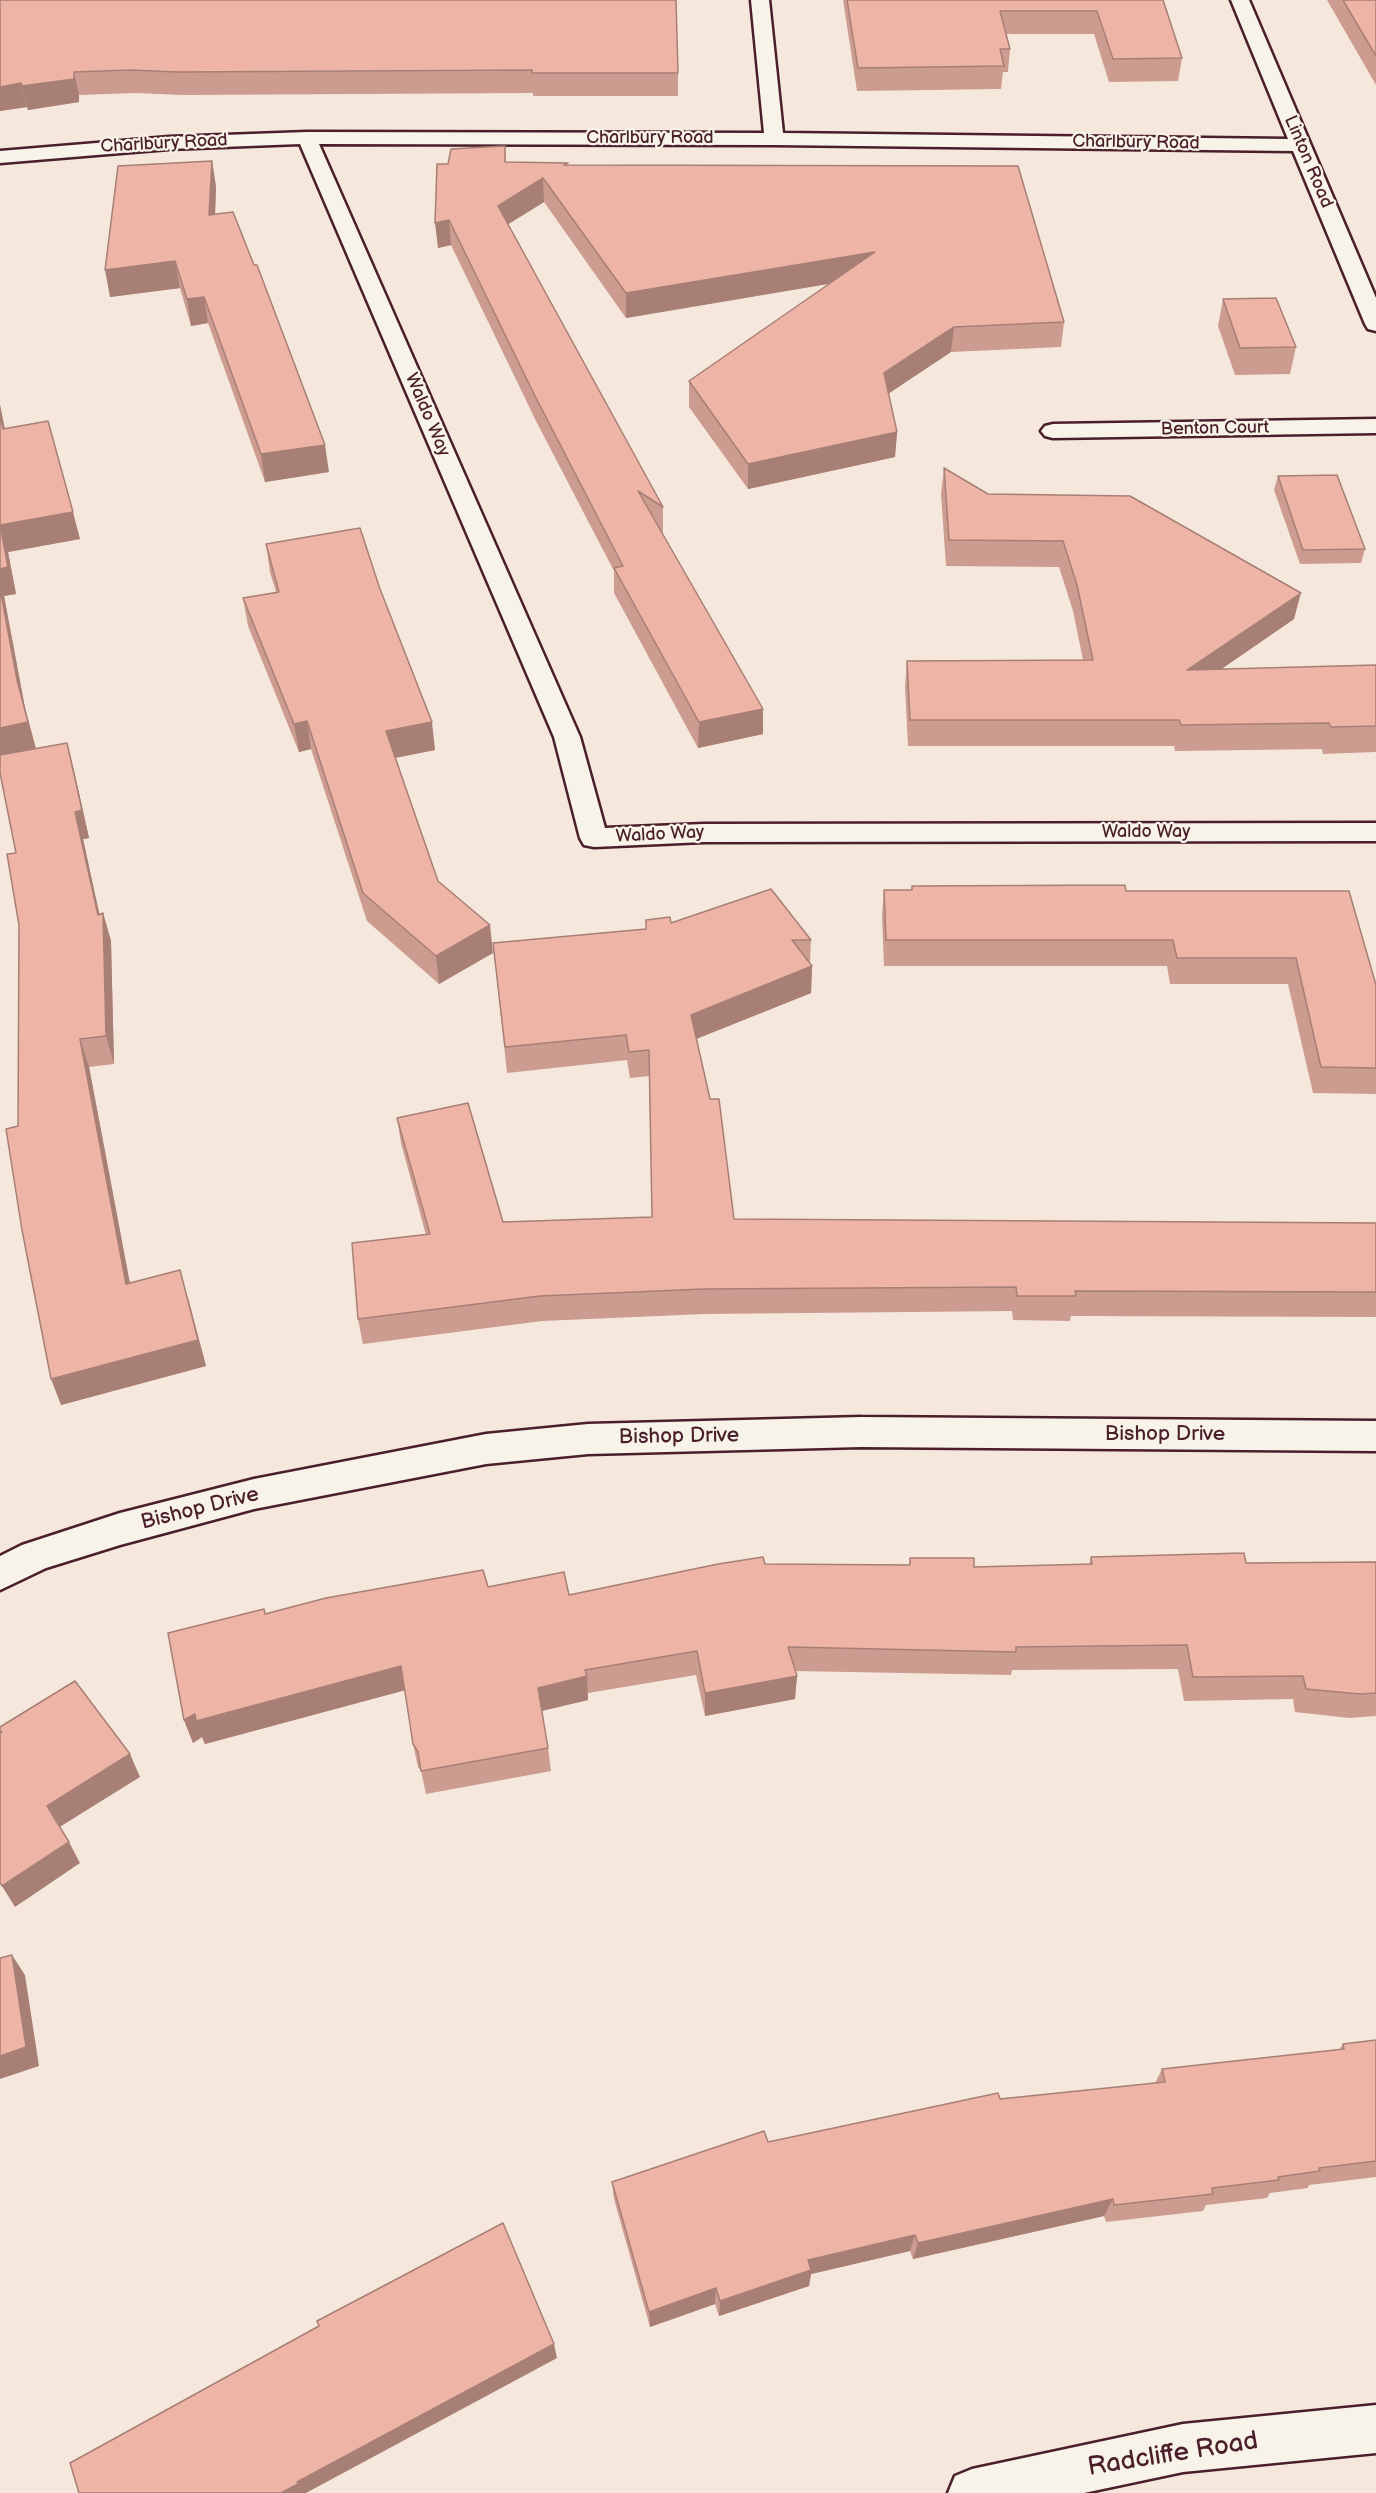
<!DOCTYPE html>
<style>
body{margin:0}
canvas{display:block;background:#f5e7db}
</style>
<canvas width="1376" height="2493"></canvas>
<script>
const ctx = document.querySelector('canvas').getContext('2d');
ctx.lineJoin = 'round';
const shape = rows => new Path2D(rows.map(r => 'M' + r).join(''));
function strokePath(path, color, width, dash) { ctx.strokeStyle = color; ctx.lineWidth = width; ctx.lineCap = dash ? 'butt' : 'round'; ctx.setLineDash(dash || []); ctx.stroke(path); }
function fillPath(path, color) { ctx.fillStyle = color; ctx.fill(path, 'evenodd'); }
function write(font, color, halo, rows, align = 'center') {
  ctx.font = font + ' "Balsamiq Sans",sans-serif'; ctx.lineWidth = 4.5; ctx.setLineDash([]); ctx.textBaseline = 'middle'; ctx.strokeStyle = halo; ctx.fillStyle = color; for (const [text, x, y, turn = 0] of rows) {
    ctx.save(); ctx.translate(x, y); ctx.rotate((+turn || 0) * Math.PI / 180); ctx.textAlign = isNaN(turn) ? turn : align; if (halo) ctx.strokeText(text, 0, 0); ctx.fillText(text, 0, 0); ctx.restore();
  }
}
const street = shape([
 [751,0,769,0,783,133,1288,139,1231,0,1249,0,1376,298,1376,331,1368,329,1365,324,1293,151,774,145,319,144,580,737,605,828,704,824,1376,823,1376,841,704,842,594,847,584,845,580,838,554,737,300,144,169,149,0,163,0,151,169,137,307,132,764,133,751,0],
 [1376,419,1376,433,1053,438,1045,436,1041,431,1045,426,1053,424,1376,419],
 [861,1417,1376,1421,1376,1451,861,1447,588,1454,486,1464,254,1509,120,1545,46,1568,0,1590,0,1556,22,1545,120,1513,254,1479,486,1434,588,1424,861,1417],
 [1376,2405,1376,2453,1183,2472,1084,2493,948,2493,955,2476,972,2469,1183,2424,1376,2405]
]);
const wall = shape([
 [0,0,678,73,678,96,533,96,533,93,182,95,135,93,79,95,79,102,28,110,27,107,0,111],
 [843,0,1163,0,1182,58,1178,81,1109,82,1094,34,1006,34,1010,49,1008,72,1003,72,1001,89,857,91],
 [1327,0,1376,0,1376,85],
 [505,146,506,162,568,165,1064,322,1061,347,951,352,888,393,897,432,895,457,748,489,689,407,689,381,829,284,626,318,544,202,508,224,663,507,663,533,661,532,763,709,763,734,698,748,614,593,614,571,536,421,451,245,438,248,448,164],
 [212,161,216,187,215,215,329,472,265,482,208,323,191,326,180,288,110,297],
 [1223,299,1296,347,1290,374,1235,375,1218,326],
 [0,405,5,429,80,539,8,552,16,594,4,596,25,708,36,748,67,743,74,771,89,838,83,839,99,914,103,913,111,941,114,1064,89,1067,130,1283,188,1297,206,1366,61,1405,18,1126,19,925,16,853,0,773],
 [944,468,988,494,1294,619,1221,669,1376,665,1376,752,1323,754,1322,749,1175,751,1174,746,908,746,905,687,907,661,1083,660,1073,611,1059,567,946,566,941,494],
 [1278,476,1365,549,1361,563,1300,564,1274,490],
 [266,544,380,589,435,750,395,758,438,881,493,953,439,984,367,921,311,749,299,752,248,626,243,598,276,592,270,572],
 [912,886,1126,891,1376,985,1376,1094,1313,1093,1288,984,1170,984,1167,966,884,966,882,916,884,890,911,890],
 [671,923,811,940,810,963,812,966,811,993,696,1039,734,1219,1376,1223,1376,1317,1071,1316,1070,1321,1013,1320,1012,1311,704,1314,542,1321,363,1344,358,1319,426,1235,401,1143,397,1118,503,1222,652,1217,649,1076,630,1078,627,1060,507,1073,493,943,646,929],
 [1091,1557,1246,1563,1376,1562,1376,1716,1349,1718,1295,1712,1293,1699,1184,1701,1178,1669,1012,1670,1011,1675,795,1671,797,1676,795,1699,705,1716,696,1675,588,1693,588,1700,542,1711,548,1748,551,1771,426,1794,421,1771,418,1767,413,1744,405,1690,205,1744,202,1737,193,1743,184,1720,266,1614,488,1587,569,1595,765,1564,909,1565,910,1558,974,1567,1089,1564],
 [1376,2040,1376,2177,1309,2185,1308,2188,1270,2193,1267,2198,1206,2205,1203,2211,1106,2222,1104,2216,913,2259,910,2251,811,2274,809,2286,719,2316,715,2304,650,2327,614,2199,612,2182,768,2142,1000,2099,1155,2083,1162,2069,1339,2050,1343,2044]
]);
const shadedWall = shape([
 [74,72,79,95,79,102,28,110,22,86],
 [21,83,27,107,0,111,0,87],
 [212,161,216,187,214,242,209,215],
 [543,178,544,202,499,230,498,206],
 [449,220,451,245,438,248,435,223],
 [875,252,874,276,626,318,626,293],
 [175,261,180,288,110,297,105,270],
 [204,297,208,323,191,326,187,299],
 [954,327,951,352,882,398,884,373],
 [0,405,10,456,3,429,0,414],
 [897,432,895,457,748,489,748,464],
 [325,445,329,472,265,482,261,454],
 [73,512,80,539,8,552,16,594,4,596,25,708,36,750,0,757,0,728,17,680,0,588,0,525],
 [1301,593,1294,619,1181,697,1187,670],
 [763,709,763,734,698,748,699,722],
 [307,721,311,749,299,752,294,724],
 [432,722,435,750,389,759,386,731],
 [67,743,74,771,89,838,83,839,104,935,103,913,111,941,114,1064,106,1036],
 [490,925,493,953,439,984,436,956],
 [812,966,811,993,691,1041,691,1015],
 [80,1039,89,1067,135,1311,126,1284],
 [180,1270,206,1366,61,1405,51,1379],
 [401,1666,406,1690,205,1744,202,1737,193,1743,184,1720,195,1714],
 [587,1676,588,1700,541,1711,538,1688],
 [797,1676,795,1699,705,1716,705,1693],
 [130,1754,140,1777,58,1828,47,1806],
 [69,1842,80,1863,15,1907,2,1886],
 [12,1955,25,1975,39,2066,0,2079,0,2056],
 [1113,2199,1104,2216,913,2259,918,2243],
 [915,2235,910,2251,811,2274,809,2286,719,2316,720,2301,808,2260],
 [716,2288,715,2304,650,2327,649,2312],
 [554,2344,557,2358,306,2493,281,2493,297,2482]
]);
const building = shape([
 [0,0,676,0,678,73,532,73,532,70,178,72,131,70,74,72,74,79,22,86,21,83,0,87,0,0],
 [847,0,1163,0,1182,58,1113,59,1097,11,1000,11,1010,49,1000,49,1004,66,858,68,847,0],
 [1343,0,1376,0,1376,56,1343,0],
 [505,146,505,162,568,163,564,165,1018,166,1064,322,954,327,884,373,897,432,748,464,689,381,875,252,626,293,543,178,498,206,663,507,638,491,763,709,699,722,614,568,623,566,535,396,449,220,435,223,437,164,448,164,451,149,505,146],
 [212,161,209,215,233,212,254,265,257,265,325,445,261,454,204,297,187,299,175,261,105,270,118,166,212,161],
 [1276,298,1296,347,1240,348,1223,299,1276,298],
 [0,414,3,429,48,421,73,512,0,525,8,567,0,569,0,414],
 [944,468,988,494,1130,496,1301,593,1187,670,1376,665,1376,726,1331,727,1329,723,1181,725,1179,720,910,720,907,661,1093,660,1077,585,1063,541,949,540,944,468],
 [1337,475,1365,549,1303,550,1278,476,1337,475],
 [360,528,380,589,432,722,386,731,438,881,490,925,436,956,363,893,307,721,294,724,243,598,279,592,266,544,360,528],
 [0,588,17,680,28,722,0,728,0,588],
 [67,743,82,810,75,812,98,915,103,913,106,1036,80,1039,126,1284,180,1270,198,1340,51,1379,22,1230,6,1129,18,1126,19,925,7,854,16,853,0,773,0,755,67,743],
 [1125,885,1126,891,1349,891,1376,985,1376,1068,1321,1067,1296,958,1177,958,1173,940,886,940,884,890,912,890,912,886,1125,885],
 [771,889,811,940,792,940,812,966,691,1015,710,1099,719,1099,734,1219,1376,1223,1376,1292,1075,1291,1076,1296,1017,1296,1016,1287,704,1289,540,1296,358,1319,352,1243,430,1234,397,1118,468,1103,503,1222,652,1217,649,1050,629,1052,626,1035,505,1047,493,943,646,929,646,920,670,917,671,923,771,889],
 [1244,1553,1246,1563,1376,1562,1376,1693,1360,1694,1306,1689,1303,1676,1193,1677,1187,1645,1016,1647,1016,1652,788,1647,797,1676,705,1693,697,1651,585,1670,587,1676,538,1688,548,1748,421,1771,418,1752,413,1744,401,1666,196,1721,195,1714,184,1720,168,1633,264,1609,265,1614,326,1598,483,1570,488,1587,564,1572,569,1595,718,1564,763,1557,765,1564,910,1565,910,1558,974,1558,974,1567,1092,1564,1091,1557,1244,1553],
 [75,1681,130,1754,47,1806,69,1842,2,1886,0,1882,0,1733,2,1732,0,1731,0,1727,75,1681],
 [12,1955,26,2047,0,2056,0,1958,12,1955],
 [1376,2040,1376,2161,1319,2168,1320,2171,1278,2177,1279,2180,1212,2188,1213,2194,1114,2205,1113,2199,918,2243,915,2235,808,2260,811,2270,720,2301,716,2288,649,2312,612,2182,764,2131,768,2142,998,2093,1000,2099,1165,2082,1162,2069,1344,2049,1343,2044,1376,2040],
 [503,2223,554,2344,297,2482,298,2484,281,2493,79,2493,70,2463,319,2326,317,2321,503,2223]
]);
const farStreetnames = [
 ["Charlbury Road",650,138],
 ["Charlbury Road",1136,143,1],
 ["Charlbury Road",164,144,-3],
 ["Linton Road",1308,162,67],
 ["Waldo Way",427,415,67],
 ["Benton Court",1215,429,-1],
 ["Waldo Way",1146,832],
 ["Waldo Way",660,835,-3]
];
const streetNames = [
 ["Bishop Drive",1165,1435],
 ["Bishop Drive",679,1437,-1],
 ["Bishop Drive",200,1509,-14]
];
const nearStreetnames = [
 ["Radcliffe Road",1173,2455,-9]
];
strokePath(street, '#4a1f2b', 5);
fillPath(street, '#f7f3e8');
fillPath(wall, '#cd9c90');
fillPath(shadedWall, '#a77f75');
fillPath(building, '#eeb5a7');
strokePath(building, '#a77f75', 1.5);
write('18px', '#4a1f2b', '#f7f3e8', farStreetnames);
write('21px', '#4a1f2b', '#f7f3e8', streetNames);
write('26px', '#4a1f2b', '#f7f3e8', nearStreetnames);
</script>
